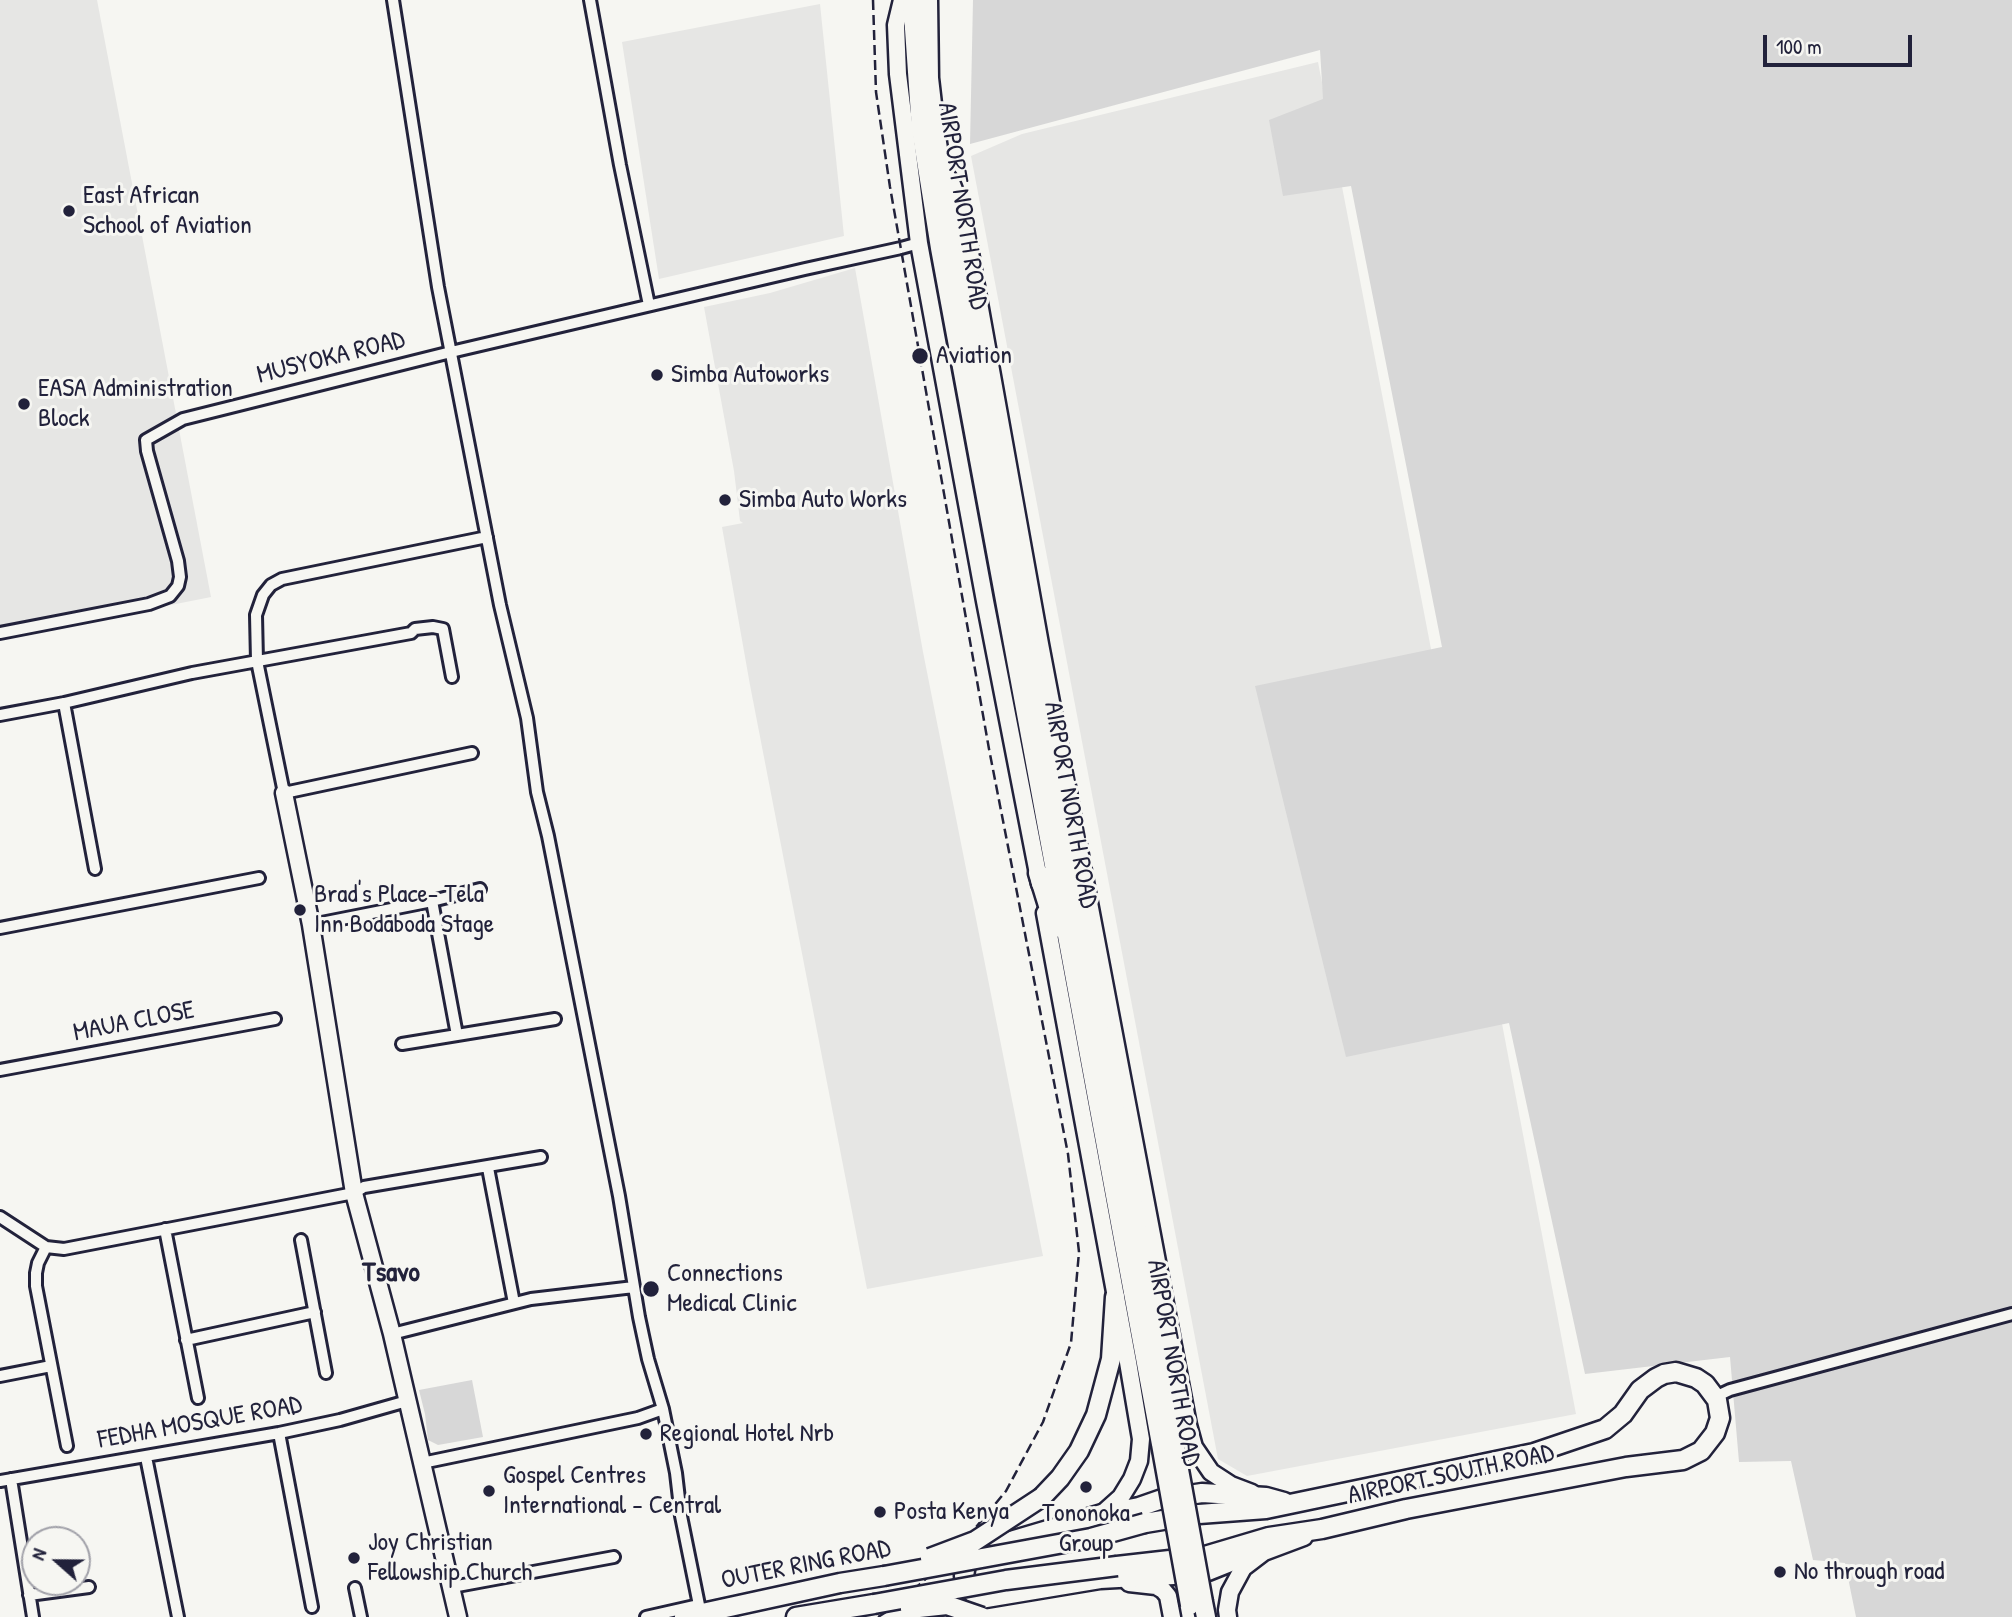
<!DOCTYPE html>
<style>
body{margin:0}
#map{position:relative;width:2012px;height:1617px;overflow:hidden;background:#f6f6f2;font-family:"Patrick Hand",sans-serif}
canvas{display:block}
.north{position:absolute;left:21px;top:1526px;width:70px;height:70px;box-sizing:border-box;background:#f6f6f2;border:2px solid #a1a1a9;border-radius:50%;rotate:291deg;font-size:19px;font-weight:700;line-height:28px;text-align:center;color:#22223b}
.north::after{content:'';display:block;margin:auto;width:24px;height:32px;background:#22223b;clip-path:polygon(50% 0,100% 100%,50% 72%,0 100%)}
.scale{position:absolute;left:1763px;top:35px;width:149px;height:32px;box-sizing:border-box;border:4px solid #22223b;border-top:0;padding-left:9px;font-size:21px;line-height:24px;white-space:nowrap;color:#22223b;-webkit-text-stroke:5px #f6f6f2;paint-order:stroke}
</style>
<div id="map">
<canvas width="2012" height="1617"></canvas>
<div class="north">N</div>
<div class="scale">100 m</div>
</div>
<script>
const ctx = document.querySelector('canvas').getContext('2d');
ctx.lineJoin = 'round';
function fillPath(path, color) { ctx.fillStyle = color; ctx.fill(path, 'evenodd'); }
const shape = rows => new Path2D(rows.map(r => 'M' + r).join(''));
function strokePath(path, color, width, dash) { ctx.strokeStyle = color; ctx.lineWidth = width; ctx.lineCap = dash ? 'butt' : 'round'; ctx.setLineDash(dash || []); ctx.stroke(path); }
function write(font, color, halo, rows, align = 'center') {
  ctx.font = font + ' "Patrick Hand",sans-serif'; ctx.lineWidth = 6; ctx.setLineDash([]); ctx.textBaseline = 'middle'; ctx.strokeStyle = halo; ctx.fillStyle = color; for (const [text, x, y, turn = 0] of rows) {
    ctx.save(); ctx.translate(x, y); ctx.rotate((+turn || 0) * Math.PI / 180); ctx.textAlign = isNaN(turn) ? turn : align; if (halo) ctx.strokeText(text, 0, 0); ctx.fillText(text, 0, 0); ctx.restore();
  }
}
const built = shape([
 [0,0,97,0,211,597,0,639],
 [820,4,844,236,659,279,622,42],
 [1318,62,1431,649,1576,1414,1247,1476,1218,1459,971,156,1022,134],
 [855,268,923,652,1043,1256,867,1289,750,685,722,527,743,523,740,521,734,471,704,307,770,293]
]);
const green = shape([
 [973,0,2012,0,2012,1617,1856,1617,1845,1563,1813,1560,1791,1461,1739,1462,1730,1357,1585,1374,1509,1023,1346,1057,1255,686,1442,647,1351,186,1283,196,1269,120,1323,99,1320,50,970,144],
 [472,1380,483,1437,438,1445,428,1440,425,1414,419,1390]
]);
const street = shape([
 [393,0,438,287,500,605,527,718,537,792,548,836,619,1196,639,1317,648,1359,663,1409,676,1473,681,1516,699,1605,646,1617],
 [590,0,620,165,649,305],
 [0,633,149,604,170,596,178,586,180,577,178,561,147,451,146,440,183,419,451,352,805,269,901,248,919,243],
 [64,703,95,869],
 [0,715,64,703,192,673,411,633,415,629,433,627,443,629,452,677],
 [472,753,284,793,257,661,256,615,263,595,271,585,282,579,487,537],
 [432,901,457,1035],
 [311,925,432,901,480,889],
 [0,928,259,878],
 [402,1044,555,1019],
 [0,1070,275,1019],
 [488,1168,514,1303],
 [0,1217,46,1247,64,1249,354,1193,364,1187,541,1157],
 [165,1229,198,1398],
 [301,1240,326,1373],
 [46,1247,38,1263,36,1273,36,1286,67,1446],
 [392,1334,531,1299,634,1287],
 [186,1340,315,1312],
 [0,1376,51,1366],
 [1715,1397,1730,1390,2012,1314],
 [279,1433,312,1607],
 [146,1457,178,1617],
 [422,1463,638,1418,663,1409],
 [11,1479,33,1617],
 [0,1481,279,1433,340,1420,407,1401],
 [452,1587,614,1557],
 [355,1588,361,1617],
 [29,1595,89,1587]
]);
const secondary = shape([
 [902,0,896,25,898,74,919,243,985,601,1040,884],
 [942,170,951,182,958,200,969,247,1040,644,1188,1425,1194,1447,1211,1472,1231,1485,1252,1493],
 [284,793,311,925,354,1193,392,1334,458,1617],
 [1045,913,1128,1362,1141,1439,1139,1461,1132,1479,1121,1497,1102,1514],
 [1129,1583,1156,1586,1163,1590,1168,1596,1172,1617],
 [1228,1617,1227,1610,1230,1592,1243,1568,1264,1552,1304,1537]
]);
const primary = shape([
 [912,0,921,129,940,248,1161,1444],
 [928,0,929,78,935,130,955,256,1081,936,1133,1206,1174,1442],
 [1038,873,1055,928],
 [1042,1497,1060,1478,1079,1451,1096,1415,1111,1359,1115,1297],
 [1246,1551,1228,1563,1208,1571,1192,1574,1100,1579,980,1599,972,1592,964,1576,966,1564,974,1552,1102,1514,1139,1507,1162,1499,1202,1493,1266,1497,1284,1502],
 [1117,1566,1205,1556,1269,1537,1322,1529,1406,1509,1626,1467,1683,1460,1701,1451,1715,1433,1720,1418,1717,1400,1705,1384,1696,1378,1676,1372,1664,1374,1656,1378,1640,1390,1623,1414,1605,1429,1534,1453,1266,1509,1199,1514,1145,1523],
 [1203,1602,1206,1617],
 [684,1617,840,1583,884,1576],
 [796,1617,874,1604]
]);
const rail = shape([
 [873,0,876,92,890,187,989,749,1068,1154,1079,1252,1071,1343,1043,1422,1006,1491,953,1555,894,1607,878,1617]
]);
const primaryBridge = shape([
 [1174,1442,1203,1602],
 [1161,1444,1190,1605],
 [930,1558,975,1541,1042,1497],
 [884,1576,1091,1538,1145,1523],
 [874,1604,1006,1580,1117,1566],
 [910,1609,947,1605,982,1617]
]);
const markers = [
 [69,211,7,"#22223b"],
 [920,356,9,"#22223b"],
 [657,375,7,"#22223b"],
 [24,404,7,"#22223b"],
 [725,500,7,"#22223b"],
 [300,910,7,"#22223b"],
 [651,1289,9,"#22223b"],
 [646,1434,7,"#22223b"],
 [1086,1487,7,"#22223b"],
 [489,1491,7,"#22223b"],
 [880,1512,7,"#22223b"],
 [354,1558,7,"#22223b"],
 [1780,1572,7,"#22223b"]
];
const poiNames = [
 ["East African",83,196],
 ["School of Aviation",83,226],
 ["Aviation",936,356],
 ["Simba Autoworks",671,375],
 ["EASA Administration",38,389],
 ["Block",38,419],
 ["Simba Auto Works",739,500],
 ["Brad's Place- Tela",314,895],
 ["Inn Bodaboda Stage",314,925],
 ["Connections",667,1274],
 ["Medical Clinic",667,1304],
 ["Regional Hotel Nrb",660,1434],
 ["Gospel Centres",503,1476],
 ["International - Central",503,1506],
 ["Posta Kenya",894,1512],
 ["Tononoka",1086,1514,"center"],
 ["Group",1086,1544,"center"],
 ["Joy Christian",368,1543],
 ["Fellowship Church",368,1573],
 ["No through road",1794,1572]
];
const streetNames = [
 ["AIRPORT NORTH ROAD",962,206,81],
 ["MUSYOKA ROAD",331,358,-14],
 ["AIRPORT NORTH ROAD",1070,805,80],
 ["MAUA CLOSE",134,1022,-11],
 ["AIRPORT NORTH ROAD",1173,1363,80],
 ["FEDHA MOSQUE ROAD",200,1423,-10],
 ["AIRPORT SOUTH ROAD",1451,1475,-12],
 ["OUTER RING ROAD",806,1565,-11]
];
const neighbourhoodNames = [
 ["Tsavo",391,1274]
];
fillPath(built, '#e6e6e4');
fillPath(green, '#d7d7d7');
strokePath(street, '#22223b', 16);
strokePath(secondary, '#22223b', 21);
strokePath(primary, '#22223b', 23);
strokePath(street, '#f6f6f2', 10);
strokePath(secondary, '#f6f6f2', 16);
strokePath(primary, '#f6f6f2', 18);
strokePath(rail, '#22223b', 2.5, [10, 5]);
strokePath(primaryBridge, '#22223b', 23, []);
strokePath(primaryBridge, '#f6f6f2', 18);
for (const [x, y, r, color] of markers) { const dot = new Path2D(); dot.arc(x, y, r, 0, 2 * Math.PI); ctx.fillStyle = color; ctx.fill(dot); strokePath(dot, '#f6f6f2', 2.5); }
write('26px', '#22223b', '#f6f6f2', poiNames, 'left');
write('26px', '#22223b', '#f6f6f2', streetNames);
write('bold 28px', '#22223b', '#f6f6f2', neighbourhoodNames);
</script>
